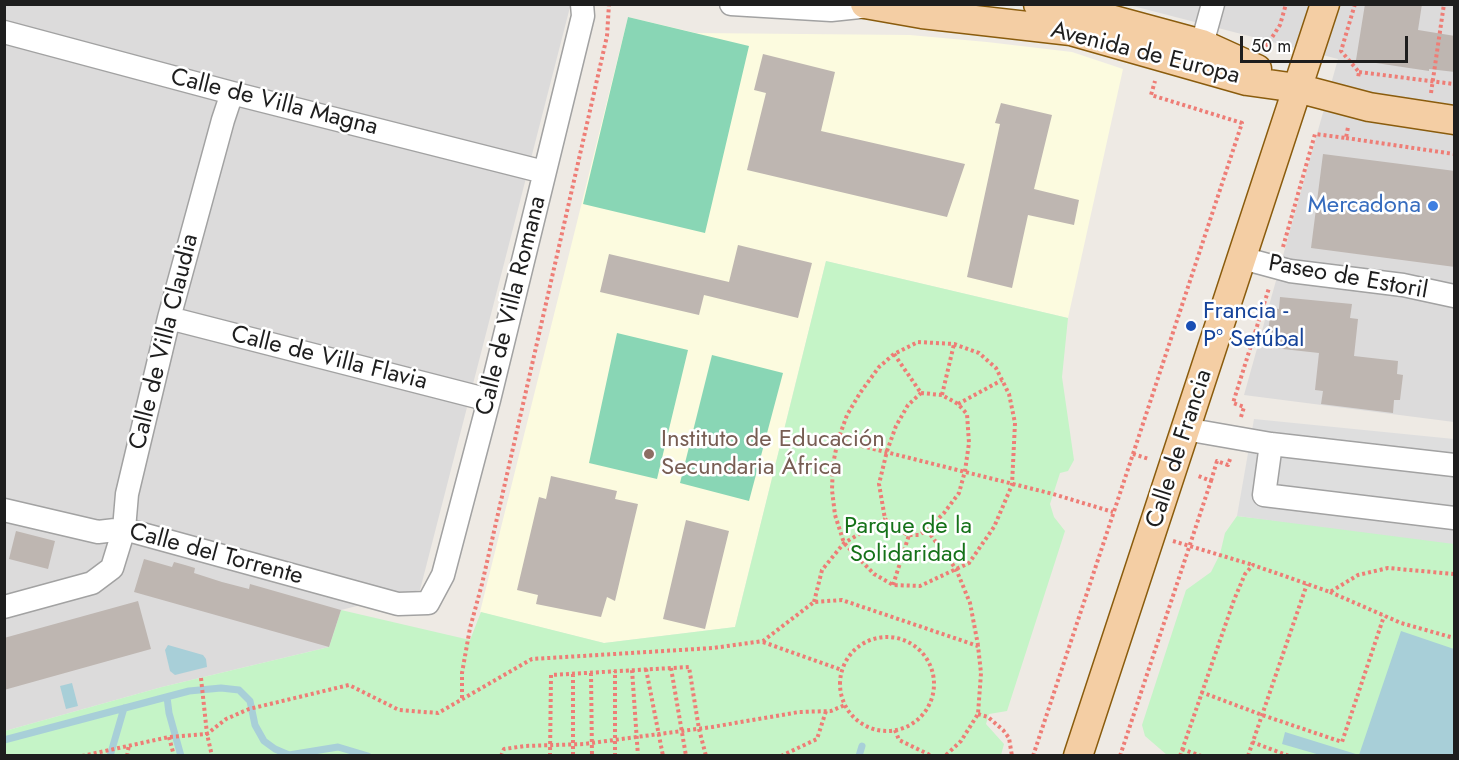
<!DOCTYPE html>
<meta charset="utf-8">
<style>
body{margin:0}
#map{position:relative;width:1459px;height:760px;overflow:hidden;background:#eeeae4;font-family:Jost,sans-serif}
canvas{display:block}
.frame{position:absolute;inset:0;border:6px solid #1e1e1e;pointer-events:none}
.scale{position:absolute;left:1240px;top:36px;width:168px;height:27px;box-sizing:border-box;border:3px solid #1e1e1e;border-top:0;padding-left:8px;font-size:18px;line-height:21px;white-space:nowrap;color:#1e1e1e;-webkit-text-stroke:4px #fff;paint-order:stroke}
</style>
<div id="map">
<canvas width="1459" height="760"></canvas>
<div class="frame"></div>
<div class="scale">50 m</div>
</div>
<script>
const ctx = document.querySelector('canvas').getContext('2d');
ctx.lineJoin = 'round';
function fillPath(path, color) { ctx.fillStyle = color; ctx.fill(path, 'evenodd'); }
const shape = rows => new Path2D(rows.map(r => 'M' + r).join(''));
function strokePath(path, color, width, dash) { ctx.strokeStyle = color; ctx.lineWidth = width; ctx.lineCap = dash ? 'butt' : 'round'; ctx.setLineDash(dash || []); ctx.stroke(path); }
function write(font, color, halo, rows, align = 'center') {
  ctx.font = font + ' Jost,sans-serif'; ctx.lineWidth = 5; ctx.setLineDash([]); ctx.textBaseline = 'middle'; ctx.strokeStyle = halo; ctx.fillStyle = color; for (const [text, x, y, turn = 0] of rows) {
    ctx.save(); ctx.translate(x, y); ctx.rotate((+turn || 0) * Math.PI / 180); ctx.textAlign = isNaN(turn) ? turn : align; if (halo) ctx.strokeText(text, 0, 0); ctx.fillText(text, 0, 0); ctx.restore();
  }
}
const residential = shape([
 [5,5,570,5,570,7,420,590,341,610,329,647,162,687,5,731],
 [1129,5,1454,5,1454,422,1244,395,1338,59]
]);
const education = shape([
 [628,17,696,33,910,35,987,42,1072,52,1123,69,1068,318,826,261,735,627,604,643,480,612]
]);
const park = shape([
 [826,261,1068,318,1062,377,1074,460,1068,471,1060,473,1050,504,1054,517,1065,531,1007,711,989,714,986,724,1004,744,1001,755,5,756,5,731,162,687,329,647,341,610,470,640,481,612,604,643,735,627],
 [1237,516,1454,541,1454,755,1167,755,1145,736,1142,725,1186,590,1211,572,1220,554,1225,533]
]);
const pitch = shape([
 [628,17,749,46,705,233,583,204],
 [617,333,688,350,657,479,589,463],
 [712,355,783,373,749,501,680,483]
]);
const parking = shape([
 [1254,419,1454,439,1454,544,1237,516]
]);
const water = shape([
 [1401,631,1454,649,1454,755,1320,755,1282,744,1285,732,1359,755],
 [168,645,203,655,206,659,207,667,175,675,170,671,165,650],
 [72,683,78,706,66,709,60,686]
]);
const stream = shape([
 [167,697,169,713,181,756],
 [4,740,189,691,221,688,239,690,250,701,255,725,264,741,275,749,289,755,338,747,368,756],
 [110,756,124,708],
 [859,756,862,746]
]);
const building = shape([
 [1365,4,1422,4,1418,30,1455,36,1455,72,1429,69,1429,71,1356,60],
 [763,54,835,72,821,131,965,164,947,217,747,170,766,93,754,90],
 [1001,103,1052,115,1034,189,1079,200,1074,225,1028,215,1012,288,967,277,1000,124,995,123],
 [1323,154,1455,171,1455,267,1311,248],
 [738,245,812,263,798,318,704,295,699,315,600,292,609,254,729,282],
 [1280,297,1352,304,1350,318,1358,319,1354,356,1398,361,1397,374,1403,375,1400,400,1394,400,1393,413,1321,404,1323,391,1315,390,1319,353,1274,348,1276,334,1268,333,1271,308,1279,309],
 [551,476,617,491,615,499,638,504,615,601,607,597,601,617,536,604,538,595,517,590,539,497,546,499],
 [686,520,729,531,705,629,663,619],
 [16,531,55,541,48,569,9,559],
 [144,559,172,567,174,562,185,565,195,568,194,573,222,582,249,589,250,584,341,610,329,647,134,592],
 [138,601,151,649,4,690,4,638]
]);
const path = shape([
 [1355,4,1341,51,1359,72,1358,78],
 [1265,44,1267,45,1280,25,1286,4],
 [1359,72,1454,84],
 [1431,93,1444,4],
 [1346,138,1454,154],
 [1283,247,1315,134,1346,138,1348,127],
 [918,342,954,344,979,353,996,368,1009,394,1015,423,1012,485,994,527,969,563,920,586,893,585,874,574,844,543,835,515,832,490,833,464,838,440,847,415,860,393,879,367,894,354,918,342],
 [894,354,921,393],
 [921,393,942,395,958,404,967,414,969,443,965,471,959,493,944,513,927,530,919,535,909,535,899,531,885,519,879,484,887,451,896,426,908,405,921,393],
 [942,395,954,344],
 [958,404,1002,380],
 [1241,417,1244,407,1233,403,1269,288],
 [838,440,1053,494,1113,512],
 [1133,454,1242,123,1151,95,1155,81],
 [1211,481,1217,461,1228,465,1230,459],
 [927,530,956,569,970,603,978,645],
 [1173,541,1253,565],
 [893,585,909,535],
 [1330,592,1401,623,1454,638],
 [814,602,822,570,844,543,885,519],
 '840 684a47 47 0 1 1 94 0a47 47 0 1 1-94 0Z',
 [763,642,842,670],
 [671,668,686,756],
 [646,669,663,756],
 [632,670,638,756],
 [591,673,592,756],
 [573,674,573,756],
 [201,678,207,734,212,756],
 [1201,692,1262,715,1342,742,1384,616],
 [462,698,462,673,470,628,482,584,607,36,609,4],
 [978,714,988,717,1003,730,1009,738,1012,756],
 [895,730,899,740,932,756],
 [169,737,174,756],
 [1252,742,1289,756],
 [1182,749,1201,756],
 [82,756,169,737,207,734,226,719,249,709,349,685,399,710,438,713,532,659,713,648,763,641,814,602,842,600,978,646,981,673,978,714,961,741,945,756],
 [127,756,129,745],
 [501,756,504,749,525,746,584,744,614,740,712,727,799,712,831,711,845,705],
 [550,756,551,675,689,667,699,729,706,756],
 [615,756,615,671],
 [781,756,817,739,826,711],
 [1033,756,1133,454,1149,459],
 [1120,756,1211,481,1196,475],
 [1180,756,1234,600,1245,574,1253,565,1330,592,1358,575,1388,568,1454,574],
 [1248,756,1307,584]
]);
const minor = shape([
 [731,4,831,10,869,6],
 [4,32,232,93,544,172],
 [1202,44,1213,4],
 [1242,258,1290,271,1403,285,1454,296],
 [169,318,489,400],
 [1185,429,1271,444,1454,465],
 [1271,444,1264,495,1454,518],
 [4,510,98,532,124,529,398,604,428,603,443,575,489,400,583,16,582,4],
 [4,607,92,583,112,568,124,529,127,494,169,318,223,120,232,93]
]);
const major = shape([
 [865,4,922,14,1071,31,1247,81,1297,88,1369,107,1454,120],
 [1038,4,1073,9,1202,44,1257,69],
 [1078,756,1325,4]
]);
const markers = [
 [1433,206,6,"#3f7fe0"],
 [1191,326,6,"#1a4fb4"],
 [649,454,6,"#8d6e63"]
];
const streetNames = [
 ["Avenida de Europa",1145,54,14],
 ["Calle de Villa Magna",274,103,14],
 ["Paseo de Estoril",1348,278,10],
 ["Calle de Villa Romana",512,306,-76],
 ["Calle de Villa Claudia",165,342,-76],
 ["Calle de Villa Flavia",329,359,14],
 ["Calle de Francia",1180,449,-72],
 ["Calle del Torrente",216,555,15]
];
const shopNames = [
 ["Mercadona",1421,206]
];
const transitNames = [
 ["Francia -",1203,312],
 ["Pº Setúbal",1203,340]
];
const educationNames = [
 ["Instituto de Educación",661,440],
 ["Secundaria África",661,468]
];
const parkNames = [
 ["Parque de la",908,527],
 ["Solidaridad",908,555]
];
fillPath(residential, '#dcdbdb');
fillPath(education, '#fcfbdf');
fillPath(park, '#c5f4c7');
fillPath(pitch, '#89d6b5');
fillPath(parking, '#dedede');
fillPath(water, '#a8cfd8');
strokePath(stream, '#a8cfd8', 7);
fillPath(building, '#beb6b1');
strokePath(minor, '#a2a2a2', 25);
strokePath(major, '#8a5c0d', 31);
strokePath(path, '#ee7d76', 4, [3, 3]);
strokePath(minor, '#fff', 22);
strokePath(major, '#f4cea4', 28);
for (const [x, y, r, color] of markers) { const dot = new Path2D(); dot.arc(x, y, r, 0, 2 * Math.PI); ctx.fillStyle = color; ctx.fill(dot); strokePath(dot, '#fff', 2); }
write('24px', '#1e1e1e', '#fff', streetNames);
write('24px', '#366cbe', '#fff', shopNames, 'right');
write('24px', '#164399', '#fff', transitNames, 'left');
write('24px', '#785e54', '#fff', educationNames, 'left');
write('24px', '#157219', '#fff', parkNames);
</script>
